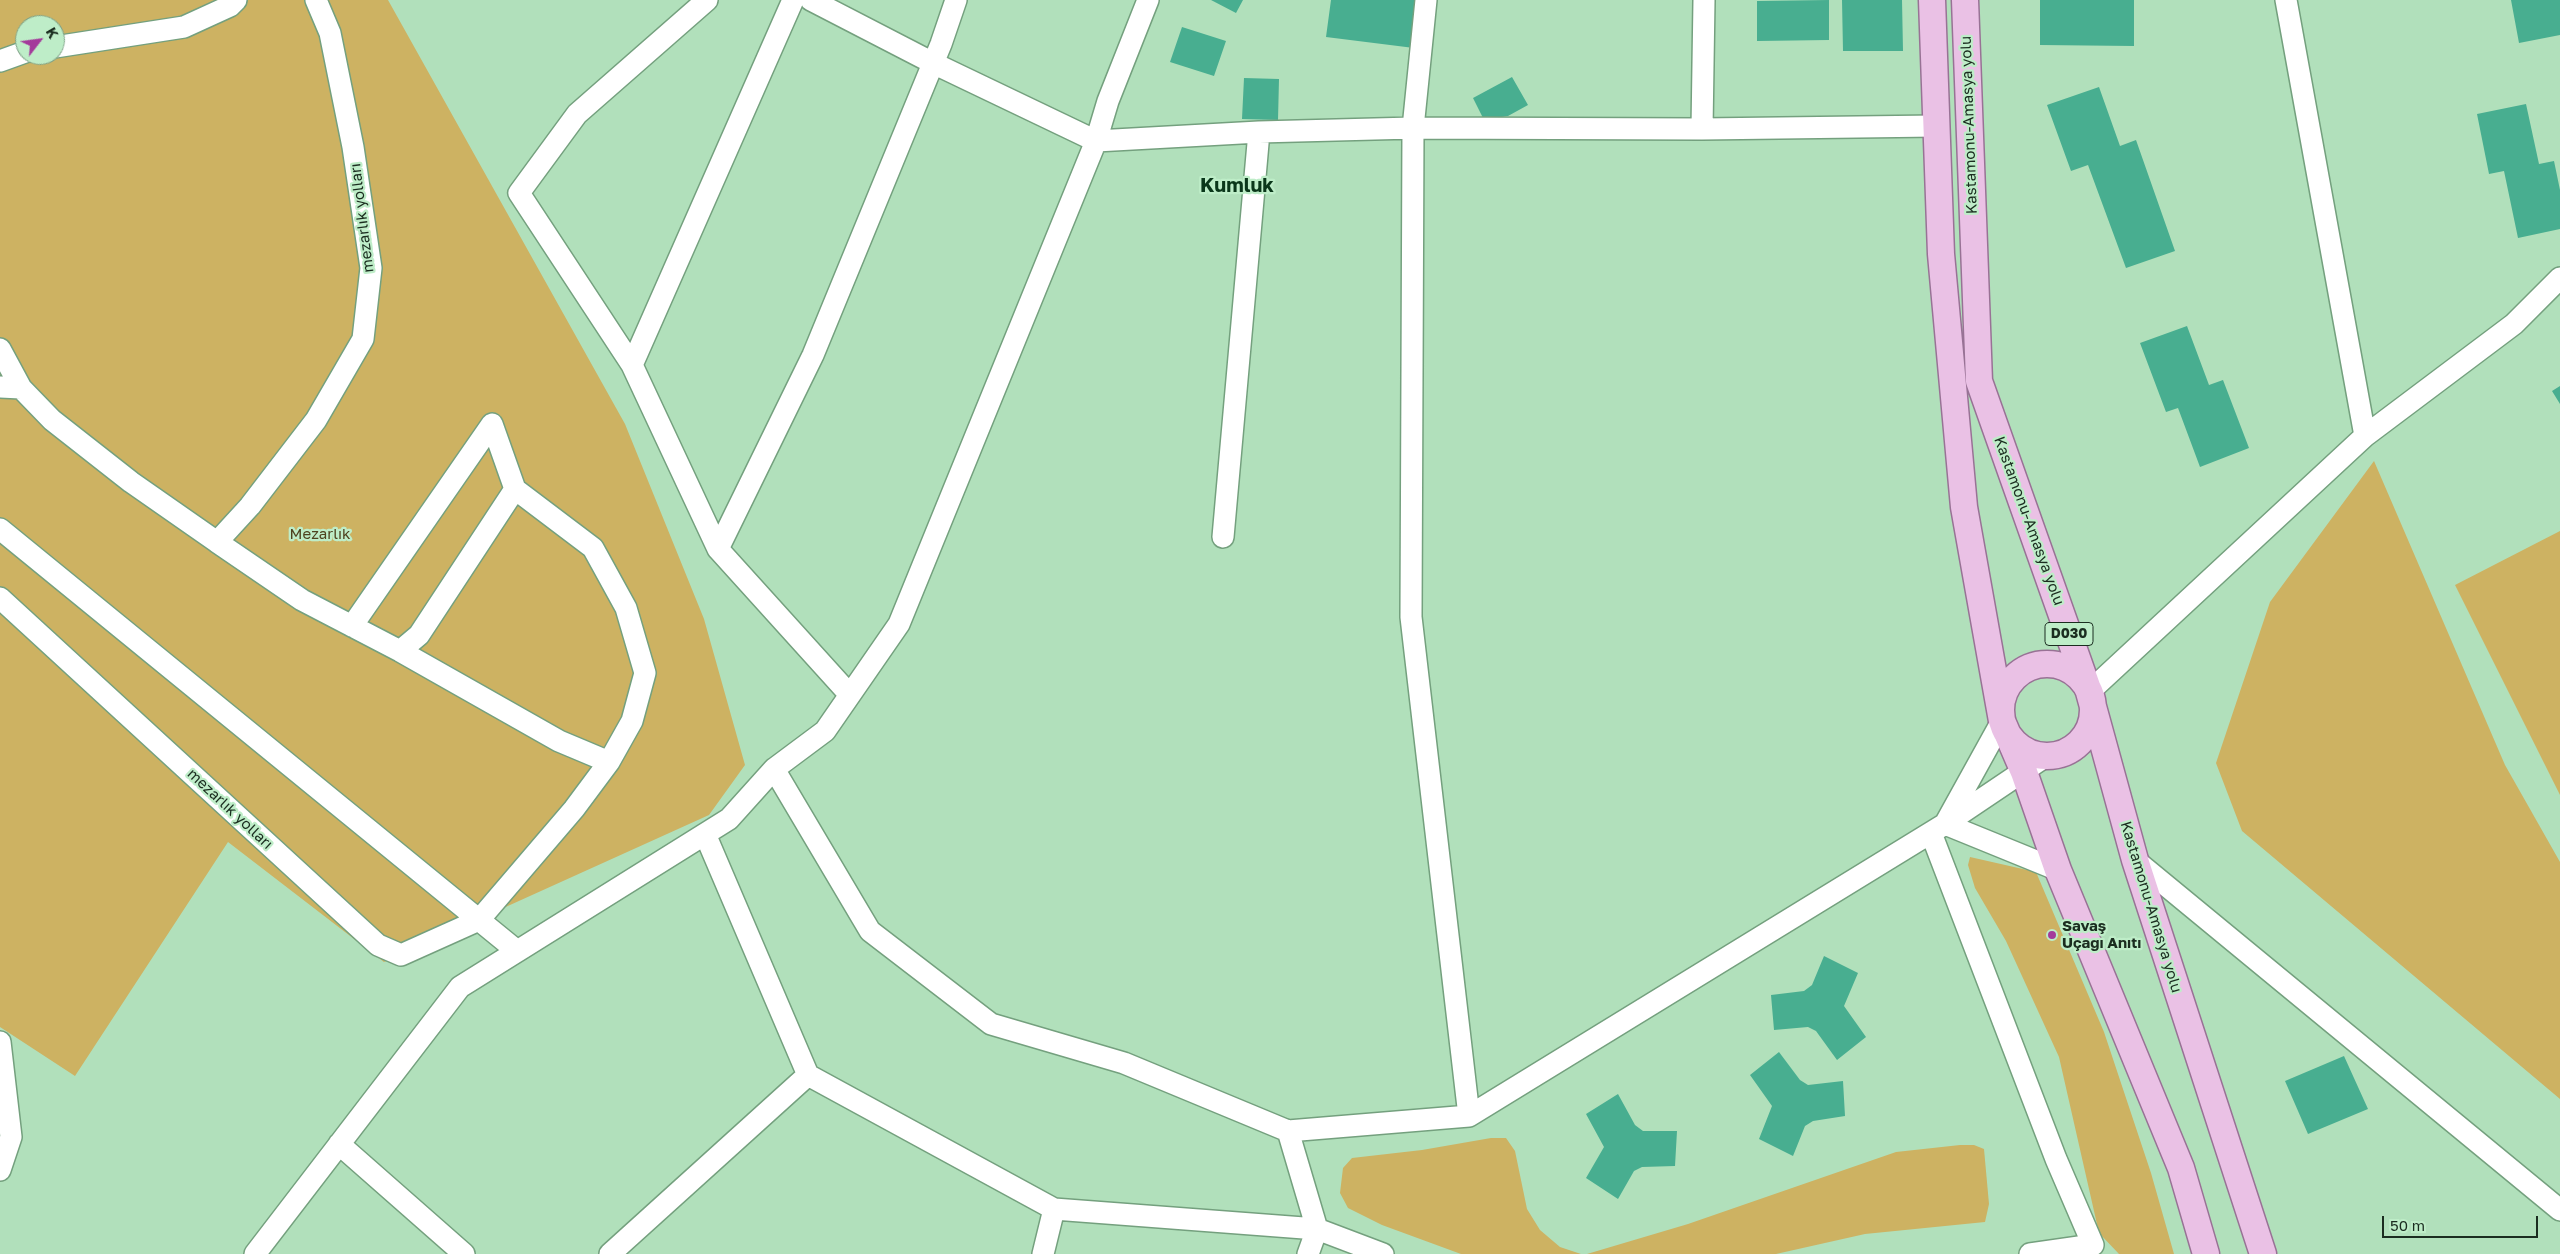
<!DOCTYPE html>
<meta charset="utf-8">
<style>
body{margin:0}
#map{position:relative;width:2560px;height:1254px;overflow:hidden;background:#b1e0bb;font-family:"Golos Text",sans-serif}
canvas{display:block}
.north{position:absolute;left:15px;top:15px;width:50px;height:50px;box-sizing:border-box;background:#beedc8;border:1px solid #7da085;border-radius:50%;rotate:60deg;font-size:14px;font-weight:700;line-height:20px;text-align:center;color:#1b2d20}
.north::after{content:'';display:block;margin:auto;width:18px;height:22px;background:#a43a9b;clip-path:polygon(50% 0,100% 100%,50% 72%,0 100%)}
.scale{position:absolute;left:2382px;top:1216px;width:156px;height:22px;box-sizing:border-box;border:2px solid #1b2d20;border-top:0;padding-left:6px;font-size:15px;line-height:18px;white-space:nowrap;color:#1b2d20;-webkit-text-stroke:4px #beedc8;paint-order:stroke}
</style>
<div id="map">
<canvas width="2560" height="1254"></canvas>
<div class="north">K</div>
<div class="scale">50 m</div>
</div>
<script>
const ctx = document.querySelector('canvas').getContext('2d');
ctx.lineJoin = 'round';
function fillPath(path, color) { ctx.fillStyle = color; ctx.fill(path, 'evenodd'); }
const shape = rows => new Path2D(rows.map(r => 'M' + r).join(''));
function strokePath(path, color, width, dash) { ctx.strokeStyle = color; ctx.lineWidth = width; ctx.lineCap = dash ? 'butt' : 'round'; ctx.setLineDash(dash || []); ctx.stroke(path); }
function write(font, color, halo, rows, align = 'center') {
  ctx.font = font + ' "Golos Text",sans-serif'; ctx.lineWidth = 4.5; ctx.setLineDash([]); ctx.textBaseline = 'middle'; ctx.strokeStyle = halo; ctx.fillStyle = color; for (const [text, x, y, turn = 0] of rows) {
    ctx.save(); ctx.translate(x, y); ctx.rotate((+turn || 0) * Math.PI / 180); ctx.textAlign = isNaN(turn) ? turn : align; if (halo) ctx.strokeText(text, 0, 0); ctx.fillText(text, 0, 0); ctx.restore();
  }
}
const green = shape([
 [0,0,388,0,625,424,704,619,745,765,709,815,384,962,228,842,75,1076,0,1027],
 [25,25,55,25,55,55,25,55],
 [2374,461,2505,765,2560,862,2560,1099,2242,831,2216,763,2270,602],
 [2560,531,2560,795,2455,585],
 [1970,857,2036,872,2104,1032,2151,1173,2174,1254,2119,1254,2099,1233,2059,1057,2006,941,1975,888,1968,865],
 [1491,1138,1506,1138,1515,1151,1527,1209,1540,1230,1560,1247,1581,1254,1461,1254,1382,1225,1348,1208,1340,1193,1343,1168,1352,1158,1422,1150],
 [1960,1145,1974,1145,1984,1149,1989,1204,1985,1222,1865,1234,1776,1254,1587,1254,1688,1224,1896,1152]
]);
const building = shape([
 [1211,0,1243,0,1236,13],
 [1331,0,1420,0,1414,48,1326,37],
 [1829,0,1829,40,1757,41,1757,1],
 [1842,0,1902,0,1903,51,1843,51],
 [2040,0,2134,0,2134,46,2040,45],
 [2511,0,2560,0,2560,35,2519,43],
 [1182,27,1226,41,1214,76,1170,62],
 [1512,77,1528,105,1508,116,1484,120,1473,98],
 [1244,78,1279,79,1278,120,1242,119],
 [2099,87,2120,146,2136,140,2175,251,2126,268,2088,165,2071,171,2047,105],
 [2526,104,2539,164,2554,161,2560,190,2560,229,2518,238,2504,171,2489,174,2477,114],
 [2187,326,2209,385,2223,380,2249,448,2200,467,2178,408,2166,412,2140,343],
 [2560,386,2560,404,2552,391],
 [1824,956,1858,973,1844,1006,1866,1037,1837,1060,1816,1031,1808,1027,1774,1030,1771,995,1804,991,1812,985],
 [1779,1052,1800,1080,1808,1085,1843,1081,1845,1116,1813,1121,1805,1126,1793,1156,1759,1139,1772,1106,1750,1075],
 [2344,1056,2368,1109,2308,1134,2285,1081],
 [1618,1094,1635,1125,1643,1131,1677,1131,1675,1166,1642,1167,1634,1171,1618,1199,1586,1178,1604,1147,1586,1114]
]);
const minor = shape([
 [793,0,632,365,718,549,850,695],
 [811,0,933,63,1096,141,1259,132,1413,128,1702,129,1936,126],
 [1148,0,1108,101,1096,141,899,624,825,731,774,769,870,931,991,1024,1124,1063,1288,1131,1469,1116,1945,824,2046,756],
 [1426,0,1413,128,1411,617,1469,1116],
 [2286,0,2365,436],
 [55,47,184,27,230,6,236,0],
 [0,61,25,52],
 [1702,129,1704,0],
 [0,349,21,388,0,387],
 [632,365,519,193,577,114,707,0],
 [21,388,52,420,131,482,217,542,250,506,316,420,363,339,371,268,353,147,330,33,316,0],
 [0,529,517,951],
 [1223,537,1259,132],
 [217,542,302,600,400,651,559,741,609,762],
 [718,549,813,355,941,44,956,0],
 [0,598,378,945,401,955,479,920,574,809,609,762,632,721,645,673,626,608,593,548,515,489,419,635,400,651],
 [352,626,492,424,515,489],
 [2089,692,2365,436,2514,324,2560,278],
 [2002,721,1945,824,2058,870],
 [1931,833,2056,1159,2093,1245,2030,1254],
 [2135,860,2560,1210],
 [0,1042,11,1137,0,1170],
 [808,1075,1054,1209,1043,1254],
 [339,1144,464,1254],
 [1054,1209,1317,1229,1288,1131],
 [255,1254,460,987,729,819,774,769],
 [610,1254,808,1075,705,834],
 [1308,1254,1317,1229,1383,1254]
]);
const major = shape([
 [1932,0,1941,254,1964,507,2002,721,2024,772,2058,870,2181,1168,2206,1254],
 [1965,0,1979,381,2089,692,2135,860,2263,1254],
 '2001 710a46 46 0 1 1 92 0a46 46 0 1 1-92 0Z'
]);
const markers = [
 [2052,935,5,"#a43a9b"]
];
const shields = [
 [2069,634,48]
];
const shieldNames = [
 ["D030",2069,634]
];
const streetNames = [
 ["Kastamonu-Amasya yolu",1969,125,-92],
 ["mezarlık yolları",362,218,-97],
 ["Kastamonu-Amasya yolu",2029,521,70],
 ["mezarlık yolları",230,809,43],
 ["Kastamonu-Amasya yolu",2151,907,73]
];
const parkNames = [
 ["Mezarlık",320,534]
];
const poiNames = [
 ["Savaş",2062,926],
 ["Uçağı Anıtı",2062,943]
];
const districtNames = [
 ["Kumluk",1237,186]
];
fillPath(green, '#cdb262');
fillPath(building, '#48ae90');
strokePath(minor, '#74a07e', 24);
strokePath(major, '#987295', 29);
strokePath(minor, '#fff', 21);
strokePath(major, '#eac1e5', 26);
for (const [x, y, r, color] of markers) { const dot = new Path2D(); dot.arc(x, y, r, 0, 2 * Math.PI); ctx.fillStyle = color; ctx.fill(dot); strokePath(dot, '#beedc8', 2); }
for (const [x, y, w] of shields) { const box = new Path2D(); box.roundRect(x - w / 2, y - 11.5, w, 23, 4); ctx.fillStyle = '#beedc8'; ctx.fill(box); strokePath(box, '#1b2d20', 1); }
write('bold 14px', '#1b2d20', null, shieldNames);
write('15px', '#1b2d20', '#beedc8', streetNames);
write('15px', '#4e421f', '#beedc8', parkNames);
write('bold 15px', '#1b2d20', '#beedc8', poiNames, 'left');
write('bold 20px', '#0a371a', '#beedc8', districtNames);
</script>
